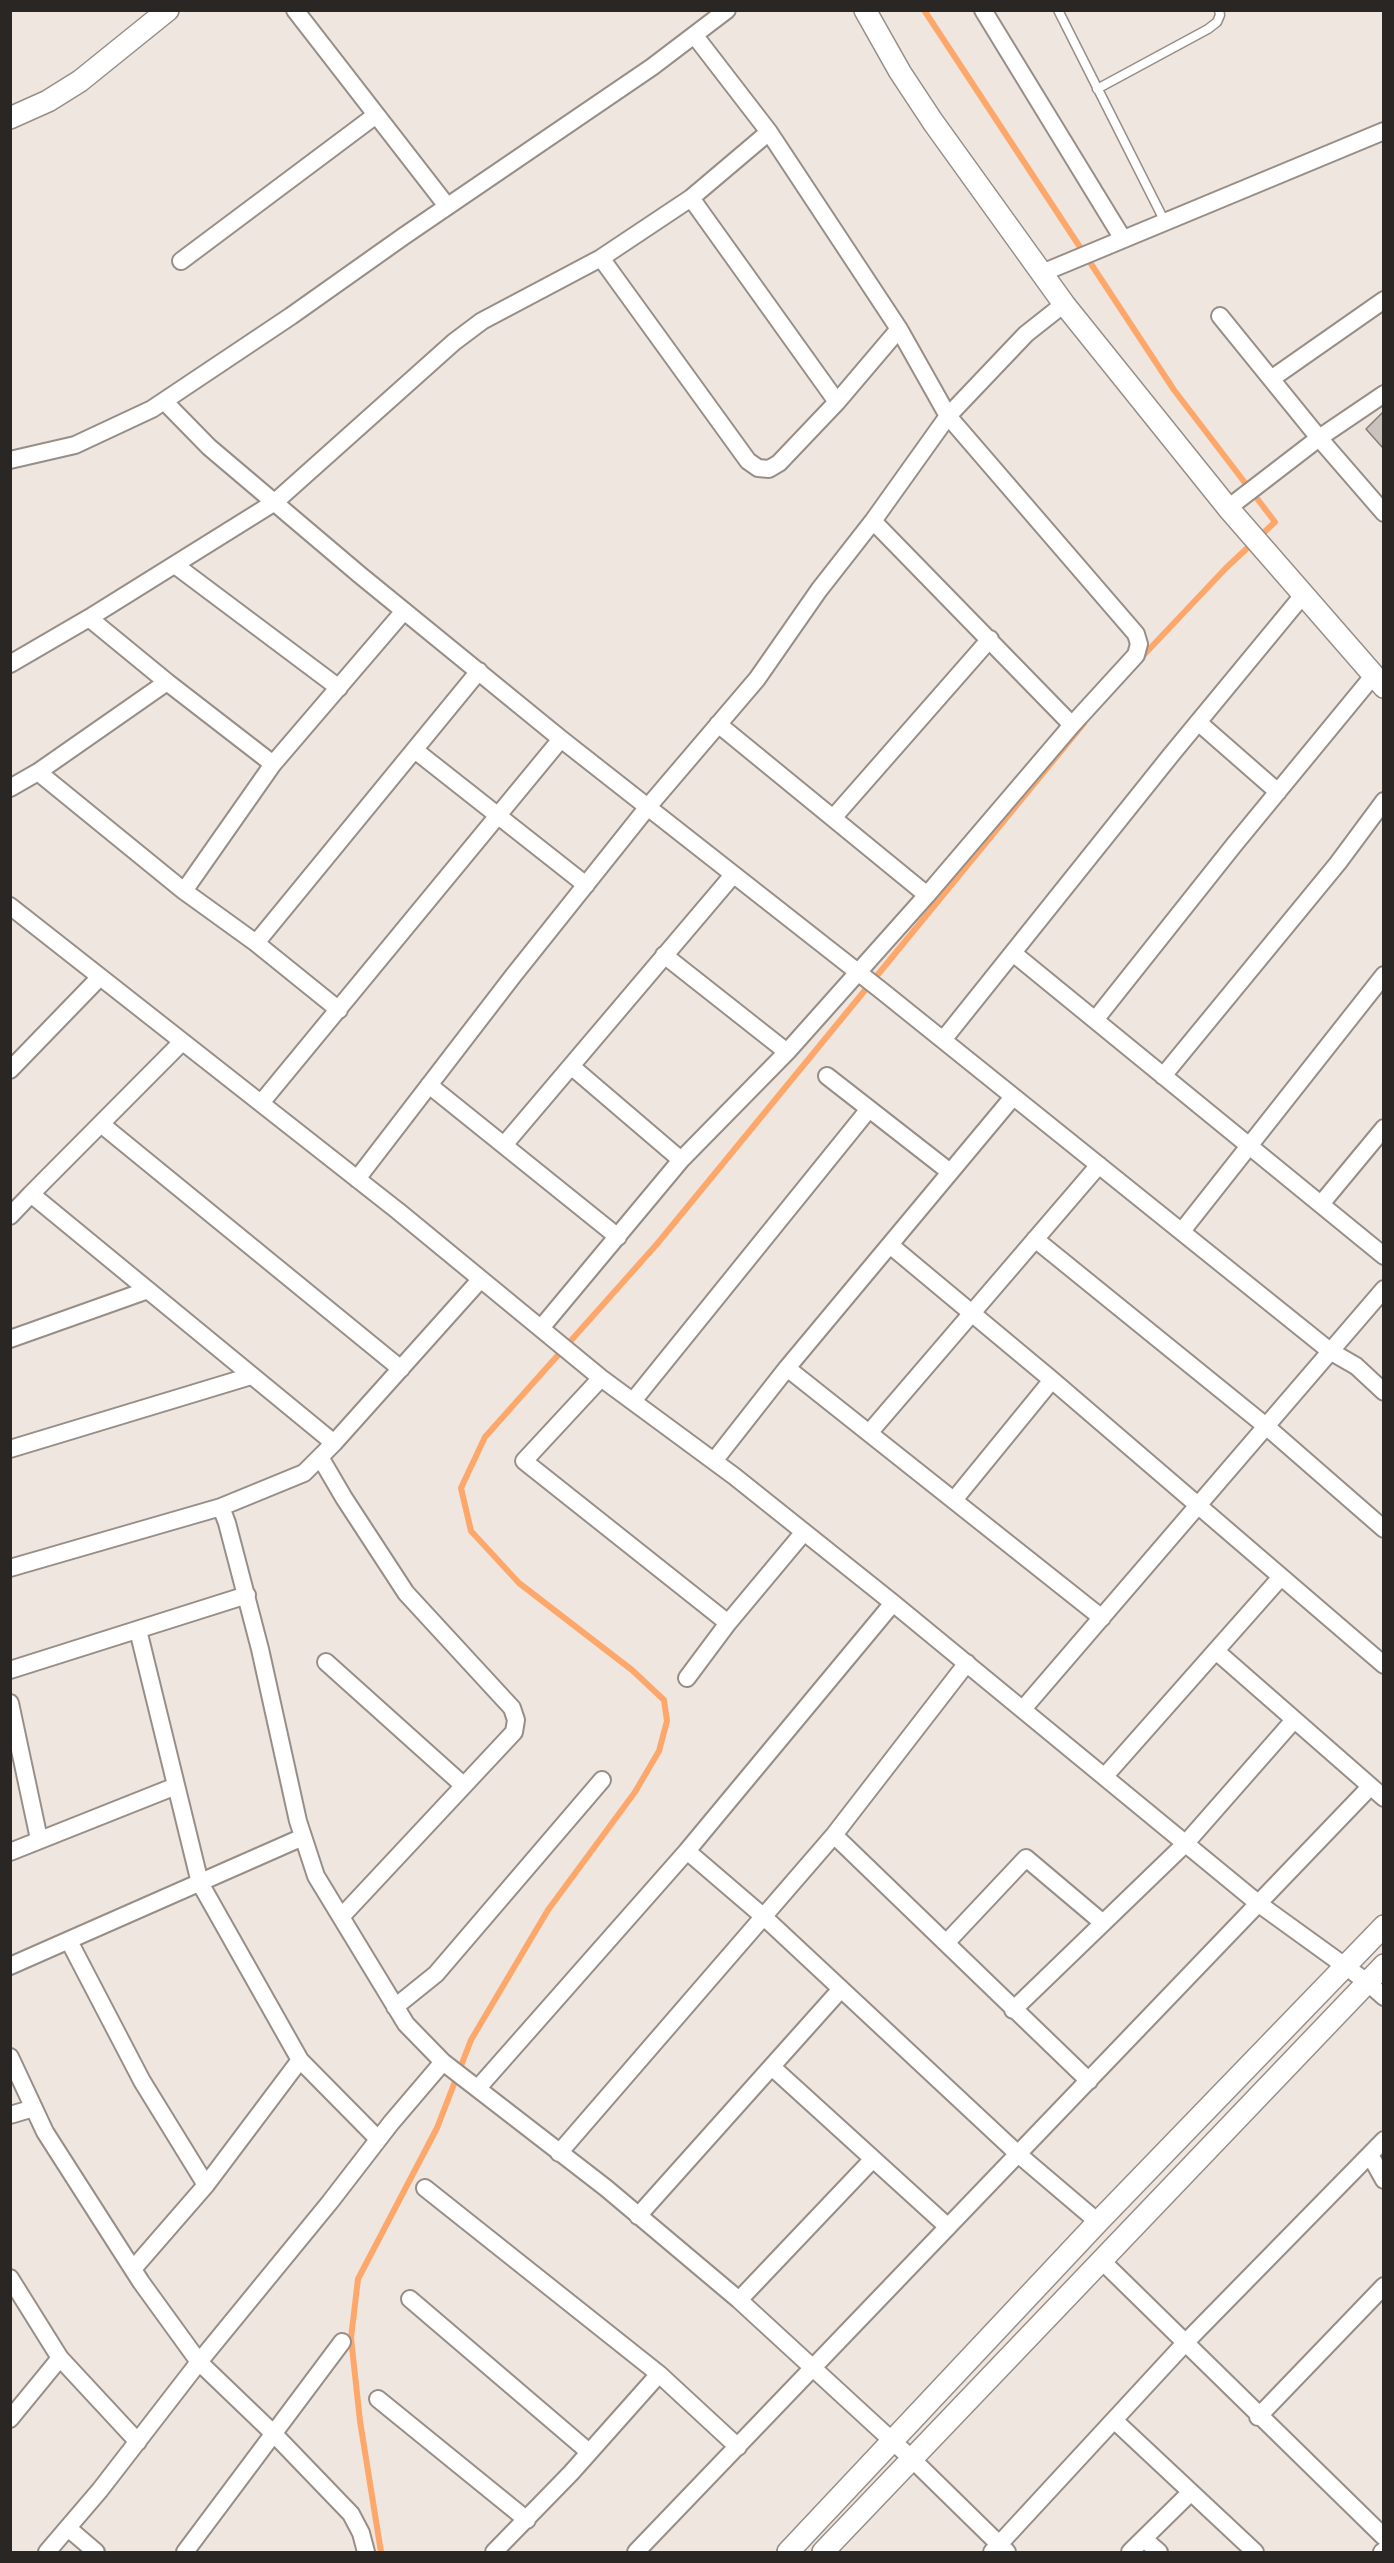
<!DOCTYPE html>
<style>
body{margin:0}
#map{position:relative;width:1394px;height:2563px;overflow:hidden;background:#efe6e0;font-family:"Golos Text",sans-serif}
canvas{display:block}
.frame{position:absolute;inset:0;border:12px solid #292623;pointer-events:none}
</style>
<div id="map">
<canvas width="1394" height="2563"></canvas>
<div class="frame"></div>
</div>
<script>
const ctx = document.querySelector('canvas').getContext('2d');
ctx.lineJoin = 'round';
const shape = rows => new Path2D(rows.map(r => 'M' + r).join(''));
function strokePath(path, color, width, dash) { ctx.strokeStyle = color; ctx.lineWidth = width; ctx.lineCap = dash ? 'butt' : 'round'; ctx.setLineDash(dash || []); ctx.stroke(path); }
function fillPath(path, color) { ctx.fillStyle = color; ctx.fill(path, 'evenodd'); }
const stream = shape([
 [924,10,1174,390,1275,522,1226,568,1140,659],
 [381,2552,360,2421,351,2338,358,2279,437,2128,471,2040,548,1910,635,1792,659,1751,667,1721,664,1700,632,1670,519,1583,471,1531,461,1488,485,1437,657,1244,1084,723]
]);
const building = shape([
 [1384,411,1384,446,1382,447,1366,429,1384,411]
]);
const service = shape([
 [1058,10,1165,222],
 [1097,89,1208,29,1217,22,1220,15,1219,10]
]);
const minor = shape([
 [295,10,447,206],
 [983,10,1123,239],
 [695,36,769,132,899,329,948,416,1136,634,1139,644,1136,655,1072,725,927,895,718,724],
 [691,198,837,402],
 [601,258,748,461,758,468,769,469,779,463,837,402,899,329],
 [181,261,376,115],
 [1042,273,1384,131],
 [1220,316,1319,438,1384,513],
 [1271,379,1384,300],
 [164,401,209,447,360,575,561,739,882,991,1330,1351,1356,1366,1384,1392],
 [10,460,75,445,152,409,291,316,404,236,652,67,727,10],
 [1228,508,1319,438,1384,394],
 [873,521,1072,725],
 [175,565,339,688],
 [89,618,167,682],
 [10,664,89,618,275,502,454,342,482,321,601,258,691,198,769,132],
 [1373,676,1234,845,1095,1020,1384,1256],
 [1198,722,1278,792],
 [416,751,586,885],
 [38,772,167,682,273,764,404,611],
 [10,788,38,772,184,891,256,943,339,1010],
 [833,818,990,639],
 [184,891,273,764],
 [10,906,398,1211,601,1378,734,1476,893,1603,1259,1904,1367,1982,1384,1997],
 [256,943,479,671],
 [1013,953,1095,1020],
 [664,955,787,1052],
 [943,1040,1171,755,1303,595],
 [182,1042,31,1194,334,1443],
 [571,1066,681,1160],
 [10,1070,100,977],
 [827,1076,950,1172],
 [1163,1076,1338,863,1384,801],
 [429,1085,618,1237],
 [261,1103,561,739],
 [101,1124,401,1369],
 [504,1145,733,875],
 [357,1179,513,976,647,808,757,679,819,590,873,521,948,416,1026,334,1064,304],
 [1321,1204,1384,1128],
 [10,1216,31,1194],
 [1182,1231,1384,975],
 [1035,1239,1267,1427,1384,1529],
 [890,1245,1052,1380,1384,1665],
 [541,1328,681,1160,787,1052,927,895],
 [10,1339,148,1290],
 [787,1368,1102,1618],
 [601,1378,524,1461,728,1623,804,1532],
 [633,1401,869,1109],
 [869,1433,1099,1165],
 [10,1449,251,1376],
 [320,1457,344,1498,406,1593,512,1708,516,1720,514,1732,342,1916],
 [714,1461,787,1368,1013,1097],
 [954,1500,1052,1380],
 [221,1507,227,1523,260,1649,298,1821,316,1876,406,2024,443,2062,606,2188,739,2300,912,2459,1007,2552],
 [10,1568,221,1507,304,1473,334,1443,480,1280],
 [138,1630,200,1883,300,2060,378,2139],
 [1216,1651,1384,1798],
 [326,1662,463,1785],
 [10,1670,247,1595],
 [687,1678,728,1623],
 [10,1703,39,1839],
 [1023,1709,1384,1289],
 [1105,1776,1281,1577],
 [834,1835,1089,2081],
 [687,1851,764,1917,1018,2154,1098,2222],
 [10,1852,176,1786],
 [69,1941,142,2081,206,2185],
 [947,1942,1026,1858,1103,1923],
 [10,1966,303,1837],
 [395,2007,436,1974,602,1780],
 [1013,2010,1186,1843,1294,1720],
 [10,2057,45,2132,141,2282,199,2362,273,2433,351,2514,361,2533,366,2552],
 [772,2067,948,2227],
 [478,2088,687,1851,893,1603],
 [10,2115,34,2108],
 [559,2153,834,1835,967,1663],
 [1370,2155,1384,2180],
 [425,2188,659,2374,738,2447],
 [638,2216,841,1989],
 [1101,2260,1384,2537],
 [133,2269,206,2185,300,2060],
 [10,2278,60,2358,138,2442],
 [410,2299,589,2452],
 [739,2300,873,2159],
 [378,2399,527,2520],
 [1258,2417,1384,2286],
 [10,2419,60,2358],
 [1114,2420,1255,2552],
 [68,2528,96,2552],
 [1144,2539,1159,2552],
 [47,2552,100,2490,199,2362,330,2202,391,2123,443,2062],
 [185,2552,342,2342],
 [494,2552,571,2473,659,2374],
 [636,2552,1370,1787],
 [992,2552,1186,2342,1384,2140],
 [1130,2552,1191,2492],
 [1382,2552,1384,2551]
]);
const tertiary = shape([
 [865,10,900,72,933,122,1064,304,1228,508,1384,687],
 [10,118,48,101,80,81,168,10],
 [788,2552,1098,2222,1384,1926],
 [823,2552,1384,1965]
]);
strokePath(stream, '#fea76a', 6);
fillPath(building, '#ccc2bd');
strokePath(building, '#867d78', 1.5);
strokePath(service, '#978e88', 11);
strokePath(minor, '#978e88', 20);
strokePath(tertiary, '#978e88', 24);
strokePath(service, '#fff', 8);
strokePath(minor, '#fff', 16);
strokePath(tertiary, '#fff', 21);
</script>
